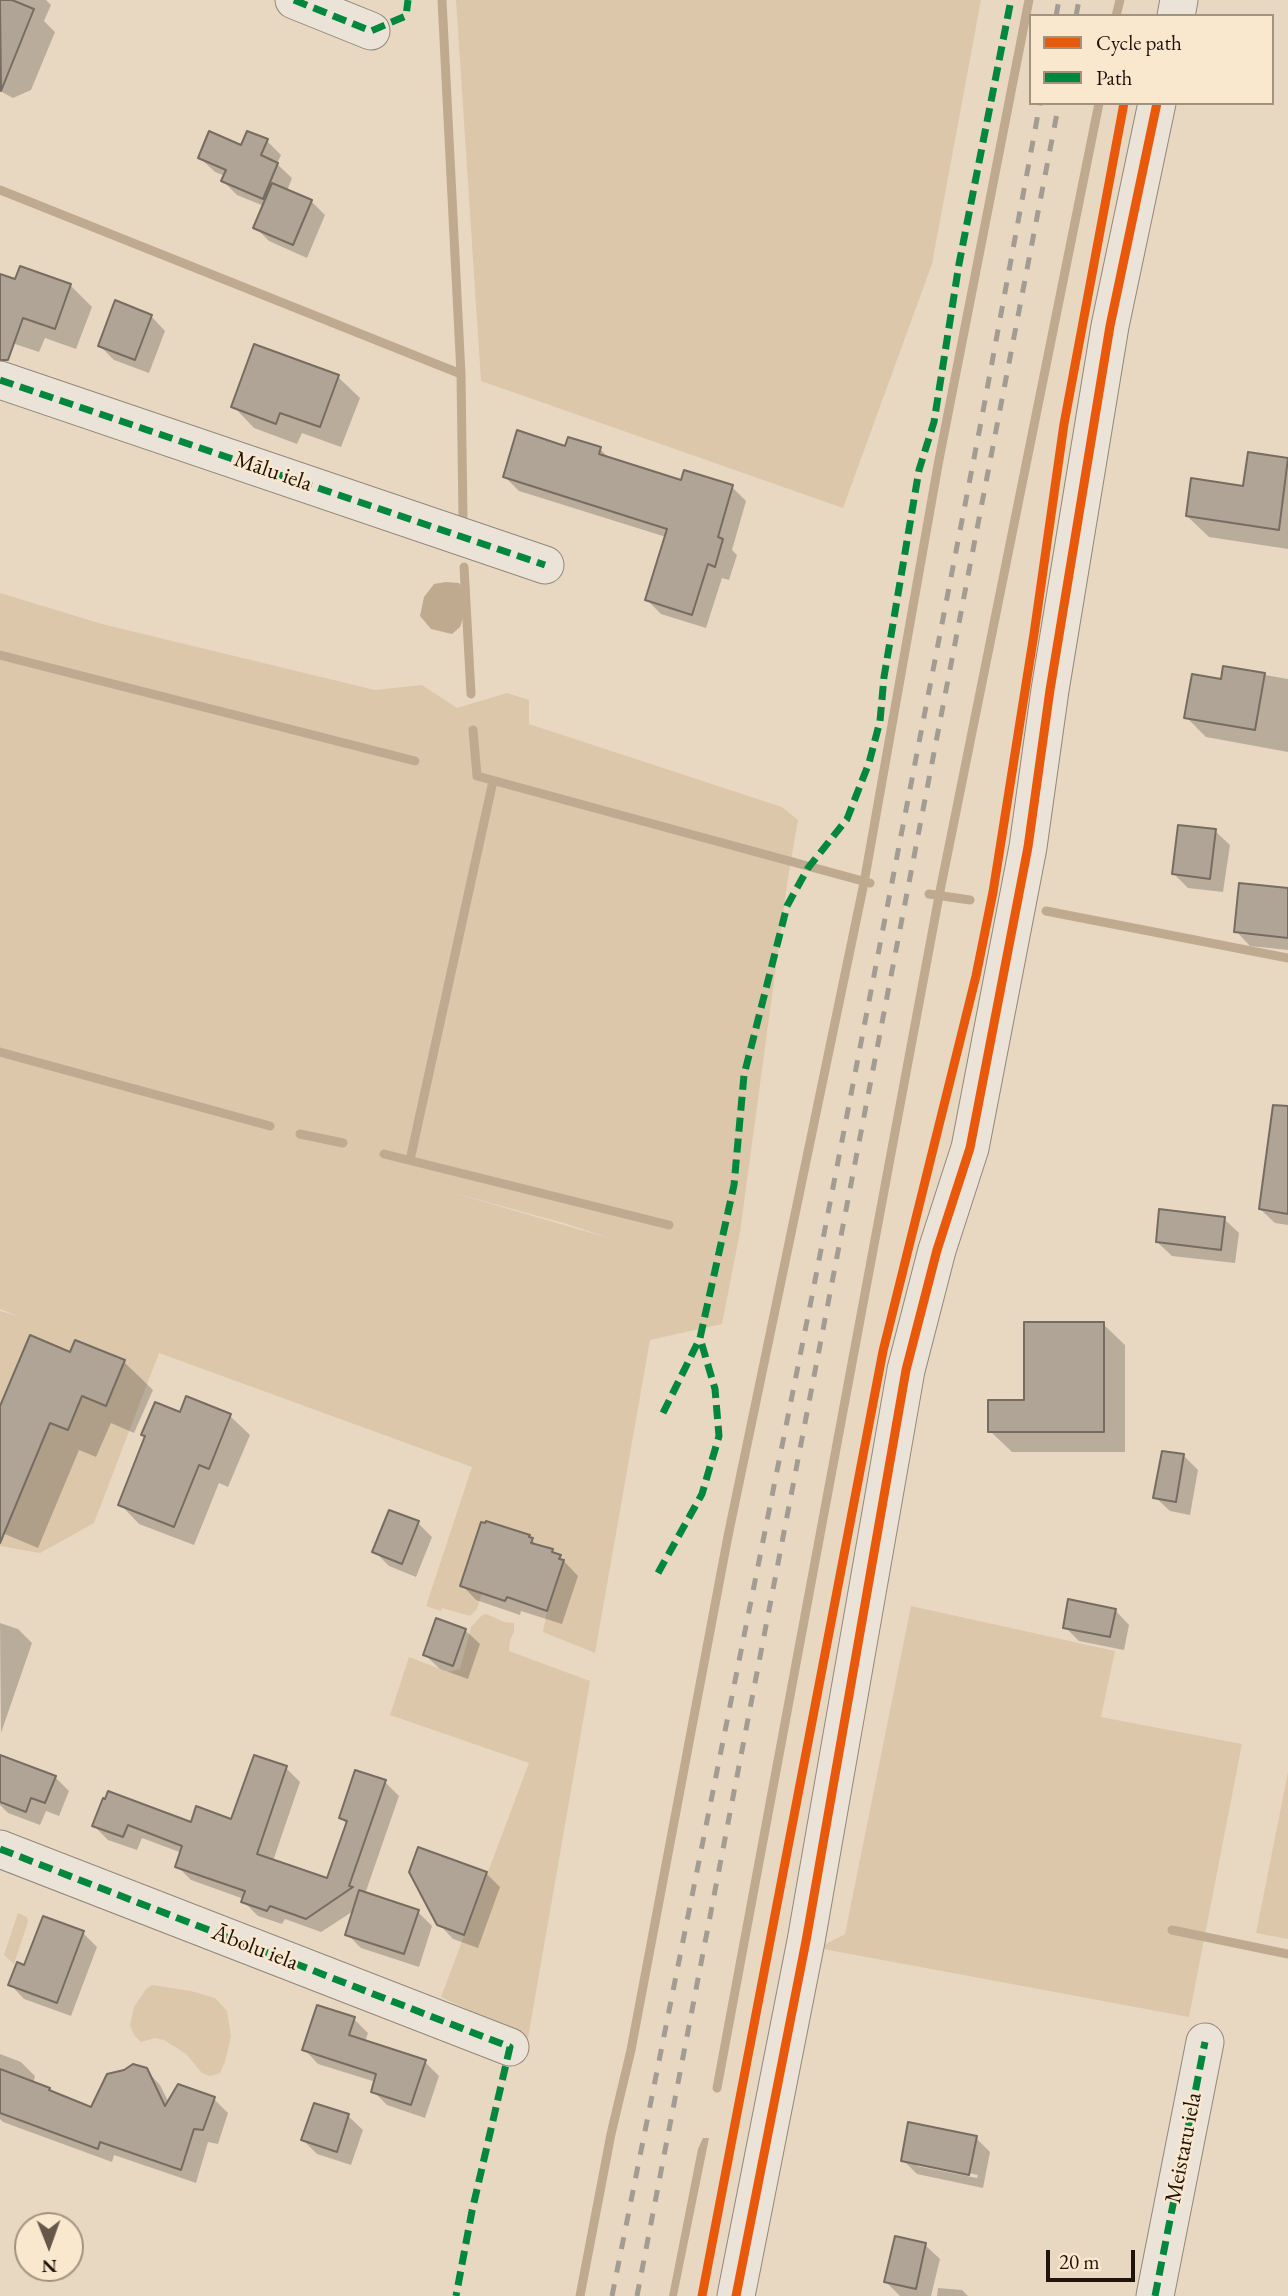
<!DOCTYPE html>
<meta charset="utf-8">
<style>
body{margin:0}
#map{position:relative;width:1288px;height:2296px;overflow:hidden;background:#e8d8c2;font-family:"EB Garamond",serif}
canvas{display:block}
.legend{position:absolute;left:1029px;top:14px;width:245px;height:91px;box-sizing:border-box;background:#fae8ce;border:2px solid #a29380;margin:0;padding:9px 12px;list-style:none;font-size:21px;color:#1f130b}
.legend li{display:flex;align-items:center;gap:14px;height:35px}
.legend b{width:35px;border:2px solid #a29380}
.north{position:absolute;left:14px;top:2212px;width:70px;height:70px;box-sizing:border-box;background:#fae8ce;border:2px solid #a29380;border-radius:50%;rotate:179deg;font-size:19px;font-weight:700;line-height:28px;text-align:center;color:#1f130b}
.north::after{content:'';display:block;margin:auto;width:24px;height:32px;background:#65584b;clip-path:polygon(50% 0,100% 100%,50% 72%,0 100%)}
.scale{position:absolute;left:1046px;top:2250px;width:89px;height:32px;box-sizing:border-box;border:4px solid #1f130b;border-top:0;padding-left:9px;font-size:21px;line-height:24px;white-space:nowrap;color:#1f130b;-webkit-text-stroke:5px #fae8ce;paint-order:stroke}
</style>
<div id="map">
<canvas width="1288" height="2296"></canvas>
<ul class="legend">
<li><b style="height:9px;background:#e8590c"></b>Cycle path</li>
<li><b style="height:9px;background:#00873e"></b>Path</li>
</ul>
<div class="north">N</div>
<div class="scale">20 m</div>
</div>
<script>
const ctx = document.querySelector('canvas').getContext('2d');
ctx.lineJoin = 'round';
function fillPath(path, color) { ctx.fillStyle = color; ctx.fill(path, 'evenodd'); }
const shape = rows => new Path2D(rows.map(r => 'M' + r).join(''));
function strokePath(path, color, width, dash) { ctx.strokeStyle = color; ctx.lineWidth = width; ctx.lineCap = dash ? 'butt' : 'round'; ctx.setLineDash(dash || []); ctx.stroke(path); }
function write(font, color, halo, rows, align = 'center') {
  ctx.font = font + ' "EB Garamond",serif'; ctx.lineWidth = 5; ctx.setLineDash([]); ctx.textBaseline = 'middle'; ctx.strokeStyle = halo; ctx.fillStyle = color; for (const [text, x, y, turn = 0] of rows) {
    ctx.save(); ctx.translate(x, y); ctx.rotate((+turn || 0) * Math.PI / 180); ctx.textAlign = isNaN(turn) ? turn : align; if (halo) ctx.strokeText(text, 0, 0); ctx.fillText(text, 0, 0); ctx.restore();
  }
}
const green = shape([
 [456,0,981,0,932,264,843,508,481,381],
 [0,593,102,624,375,690,422,685,457,708,507,693,529,700,529,724,782,807,798,820,788,878,740,1232,722,1324,650,1340,595,1653,543,1632,547,1611,564,1561,559,1559,560,1555,529,1549,533,1539,529,1535,481,1522,461,1582,483,1590,477,1609,470,1616,442,1608,441,1611,426,1606,472,1467,159,1353,94,1523,40,1553,0,1546,0,1311,18,1316,0,1309],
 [447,1191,567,1224,612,1239],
 [911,1606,1115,1651,1101,1717,1242,1744,1189,2017,818,1948,845,1934],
 [486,1614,504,1622,514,1623,514,1632,510,1640,509,1651,590,1681,528,2038,441,1997,529,1763,390,1715,409,1657,448,1672,460,1669,471,1627,482,1615],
 [1288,1772,1288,1939,1256,1933],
 [18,1913,27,1917,28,1922,14,1964,4,1955],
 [152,1985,191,1991,215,1998,227,2011,231,2036,225,2062,220,2073,210,2076,202,2073,186,2054,164,2040,155,2038,141,2042,134,2035,130,2025,134,2007,146,1989]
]);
const water = shape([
 [446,582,459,583,470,596,460,627,452,634,431,629,420,616,424,597,434,584],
 [703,2138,709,2138,677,2296,669,2296,698,2149]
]);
const shadow = shape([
 [0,0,46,0,51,5,44,21,55,32,31,90,13,98,0,91],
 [267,141,281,155,277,164,292,178,287,191,311,201,325,215,307,258,269,241,255,227,264,206,237,195,223,181,225,176,215,172,200,158],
 [0,276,16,281,70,285,92,307,76,349,45,338,39,352,0,339],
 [151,316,165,331,149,373,114,360,100,346],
 [338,377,360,398,341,447,302,433,297,444,254,428,233,406],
 [566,448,600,449,611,460,682,482,732,487,746,501,732,550,737,555,729,580,722,578,706,628,661,614,647,600,666,537,519,491,505,477],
 [1250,454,1288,460,1288,549,1209,537,1187,516,1245,488],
 [1225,668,1288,679,1288,752,1206,737,1186,717,1222,681],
 [1215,831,1230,845,1223,892,1188,888,1174,874],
 [1288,890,1288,950,1250,946,1236,931],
 [1288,1146,1288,1225,1275,1223,1260,1209],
 [1224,1219,1239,1233,1235,1263,1172,1256,1157,1242],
 [1103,1324,1125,1345,1125,1452,1012,1452,990,1431,1026,1402],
 [76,1342,124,1362,153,1390,134,1433,111,1423,96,1457,79,1450,38,1548,0,1532,0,1410,71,1354],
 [181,1414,230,1416,250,1435,228,1487,219,1483,194,1545,139,1524,120,1504,146,1438,143,1434],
 [1184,1456,1198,1470,1190,1515,1170,1511,1155,1497],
 [418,1523,432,1537,416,1577,389,1566,374,1551],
 [529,1537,539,1547,552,1551,560,1557,578,1576,562,1624,521,1611,520,1615,476,1600,462,1585],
 [1115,1610,1129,1625,1124,1650,1079,1641,1065,1627],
 [0,1623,18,1629,32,1643,1,1733],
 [465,1630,480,1644,468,1679,440,1669,425,1655],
 [0,1756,55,1777,69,1791,59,1816,46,1811,40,1825,8,1813,0,1805],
 [286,1768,300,1782,273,1861,328,1880,347,1824,341,1818,385,1782,399,1796,365,1894,418,1912,432,1926,419,1967,361,1948,347,1934,355,1910,321,1932,285,1919,282,1924,258,1916,243,1901,244,1899,191,1880,177,1866,182,1853,142,1838,137,1850,108,1840,94,1826,104,1800,192,1825,233,1821],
 [486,1873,500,1887,478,1948,453,1939,439,1924],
 [83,1933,97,1947,71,2016,24,1999,10,1984,25,1967],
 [354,2019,368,2033,365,2042,425,2062,439,2076,425,2118,387,2105,373,2091,376,2082,318,2064,304,2049],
 [0,2054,21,2062,35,2076,33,2084,92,2109,146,2070,160,2085,169,2103,214,2099,228,2113,218,2144,208,2142,196,2183,114,2155,112,2162,3,2122,0,2119],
 [315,2105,348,2116,363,2130,351,2165,317,2154,303,2140],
 [976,2138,990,2152,983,2188,917,2174,903,2160],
 [917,2162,978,2175,977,2178,917,2166],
 [925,2245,940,2259,931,2296,900,2296,886,2282],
 [938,2288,962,2290,968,2296,937,2296]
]);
const stream = shape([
 [442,0,461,374,463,517],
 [1116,16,1120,0],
 [0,190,461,374],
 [464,567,471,694],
 [0,655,415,761],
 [473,730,477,776,870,883],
 [929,894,970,900],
 [1046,911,1288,958],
 [0,1052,270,1126],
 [300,1134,343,1143],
 [384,1154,669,1225],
 [410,1160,493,781],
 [1172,1930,1288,1954],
 [717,2088,939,896,1099,103],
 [580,2296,611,2134,631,2050,728,1536,864,883,938,465,1029,0]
]);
const building = shape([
 [0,0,12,0,34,9,1,91,0,0],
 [209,131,241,145,247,131,268,139,261,155,278,163,263,199,221,181,226,170,198,158,209,131],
 [272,183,312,200,293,245,253,228,272,183],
 [20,266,71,284,55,329,23,318,8,360,0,360,0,274,15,279,20,266],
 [115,300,152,315,135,360,98,346,115,300],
 [254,344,339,375,320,427,280,413,276,424,231,407,254,344],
 [517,430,565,446,568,437,601,447,599,454,681,480,684,470,733,485,718,537,723,539,715,567,708,564,692,615,645,600,667,529,503,477,517,430],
 [1248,452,1288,458,1279,530,1186,516,1191,478,1243,486,1248,452],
 [1223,666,1265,673,1255,730,1184,718,1192,674,1221,679,1223,666],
 [1178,825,1216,829,1210,879,1172,874,1178,825],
 [1239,883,1288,888,1288,938,1234,932,1239,883],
 [1273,1105,1288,1106,1288,1214,1259,1209,1273,1105],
 [1159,1209,1225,1217,1221,1250,1156,1242,1159,1209],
 [1024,1322,1104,1322,1104,1432,988,1432,988,1400,1024,1400,1024,1322],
 [30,1335,70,1352,75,1340,125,1360,106,1406,82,1396,68,1430,50,1423,0,1543,0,1406,30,1335],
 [186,1396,231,1414,209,1469,199,1465,174,1527,118,1505,145,1436,141,1435,155,1402,180,1412,186,1396],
 [1162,1451,1184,1454,1176,1502,1153,1498,1162,1451],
 [389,1510,419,1521,402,1564,372,1552,389,1510],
 [486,1521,530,1535,529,1537,533,1538,531,1543,553,1549,552,1552,561,1555,559,1559,564,1560,547,1611,507,1597,505,1601,460,1586,481,1522,485,1523,486,1521],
 [1068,1599,1116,1609,1110,1637,1063,1628,1068,1599],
 [436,1618,466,1629,453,1666,423,1655,436,1618],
 [0,1755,56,1776,45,1803,31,1798,26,1812,0,1802,0,1755],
 [254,1755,287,1766,257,1854,327,1878,347,1821,339,1818,355,1770,386,1780,349,1886,353,1887,306,1919,270,1906,267,1911,241,1902,245,1891,175,1867,182,1846,128,1825,123,1837,92,1826,103,1798,105,1799,108,1791,191,1822,196,1806,231,1819,254,1755],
 [418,1847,487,1872,464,1935,437,1925,409,1872,418,1847],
 [359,1890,419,1910,404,1954,345,1935,359,1890],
 [43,1916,84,1931,57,2003,8,1985,17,1962,24,1965,43,1916],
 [317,2005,355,2017,349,2035,426,2060,411,2105,371,2092,376,2074,302,2050,317,2005],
 [133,2064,147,2068,165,2106,178,2084,215,2097,203,2130,194,2129,181,2170,100,2142,98,2149,0,2113,0,2069,50,2088,49,2090,91,2107,107,2074,124,2070,133,2064],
 [314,2103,349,2114,337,2152,301,2140,314,2103],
 [908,2122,977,2136,969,2175,901,2161,908,2122],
 [895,2236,926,2243,916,2289,884,2282,895,2236]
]);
const minor = shape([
 [294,0,371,31],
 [1176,16,1179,0],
 [0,380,545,565],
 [0,1849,510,2047],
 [736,2296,806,1941,906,1370,937,1250,970,1148,1028,847,1050,690,1110,326,1157,103],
 [1155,2296,1205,2042]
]);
const rail = shape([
 [1056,16,1059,0],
 [1076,16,1079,0],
 [612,2296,812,1296,981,422,1040,103],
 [637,2296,1059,103]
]);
const quiet = shape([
 [294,0,371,31,406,16,408,0],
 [0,380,545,565],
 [663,1413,700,1338,734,1185,744,1075,787,906,808,868,847,819,869,763,880,721,884,677,919,470,934,422,959,264,1011,0],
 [658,1573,702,1494,719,1436,715,1389,700,1338],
 [0,1849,510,2047,472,2211,456,2296],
 [1155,2296,1205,2042]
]);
const cycleway = shape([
 [702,2296,883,1351,976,976,993,892,1034,634,1064,424,1124,103],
 [736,2296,806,1941,906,1370,937,1250,970,1148,1028,847,1050,690,1110,326,1157,103]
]);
const streetNames = [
 ["Mālu iela",273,472,19],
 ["Ābolu iela",255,1948,21],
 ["Meistaru iela",1184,2148,-79]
];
fillPath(green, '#dcc7aa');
fillPath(water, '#bfaa90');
fillPath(shadow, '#0003');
strokePath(stream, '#bfaa90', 9);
fillPath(building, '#afa495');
strokePath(building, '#766c61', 2);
strokePath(minor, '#92877a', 39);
strokePath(minor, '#ebe3d8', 37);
strokePath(rail, '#a39c93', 5, [12, 12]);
strokePath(quiet, '#00873e', 7, [14, 7]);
strokePath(cycleway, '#e8590c', 9);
write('23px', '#1f130b', '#fae8ce', streetNames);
</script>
